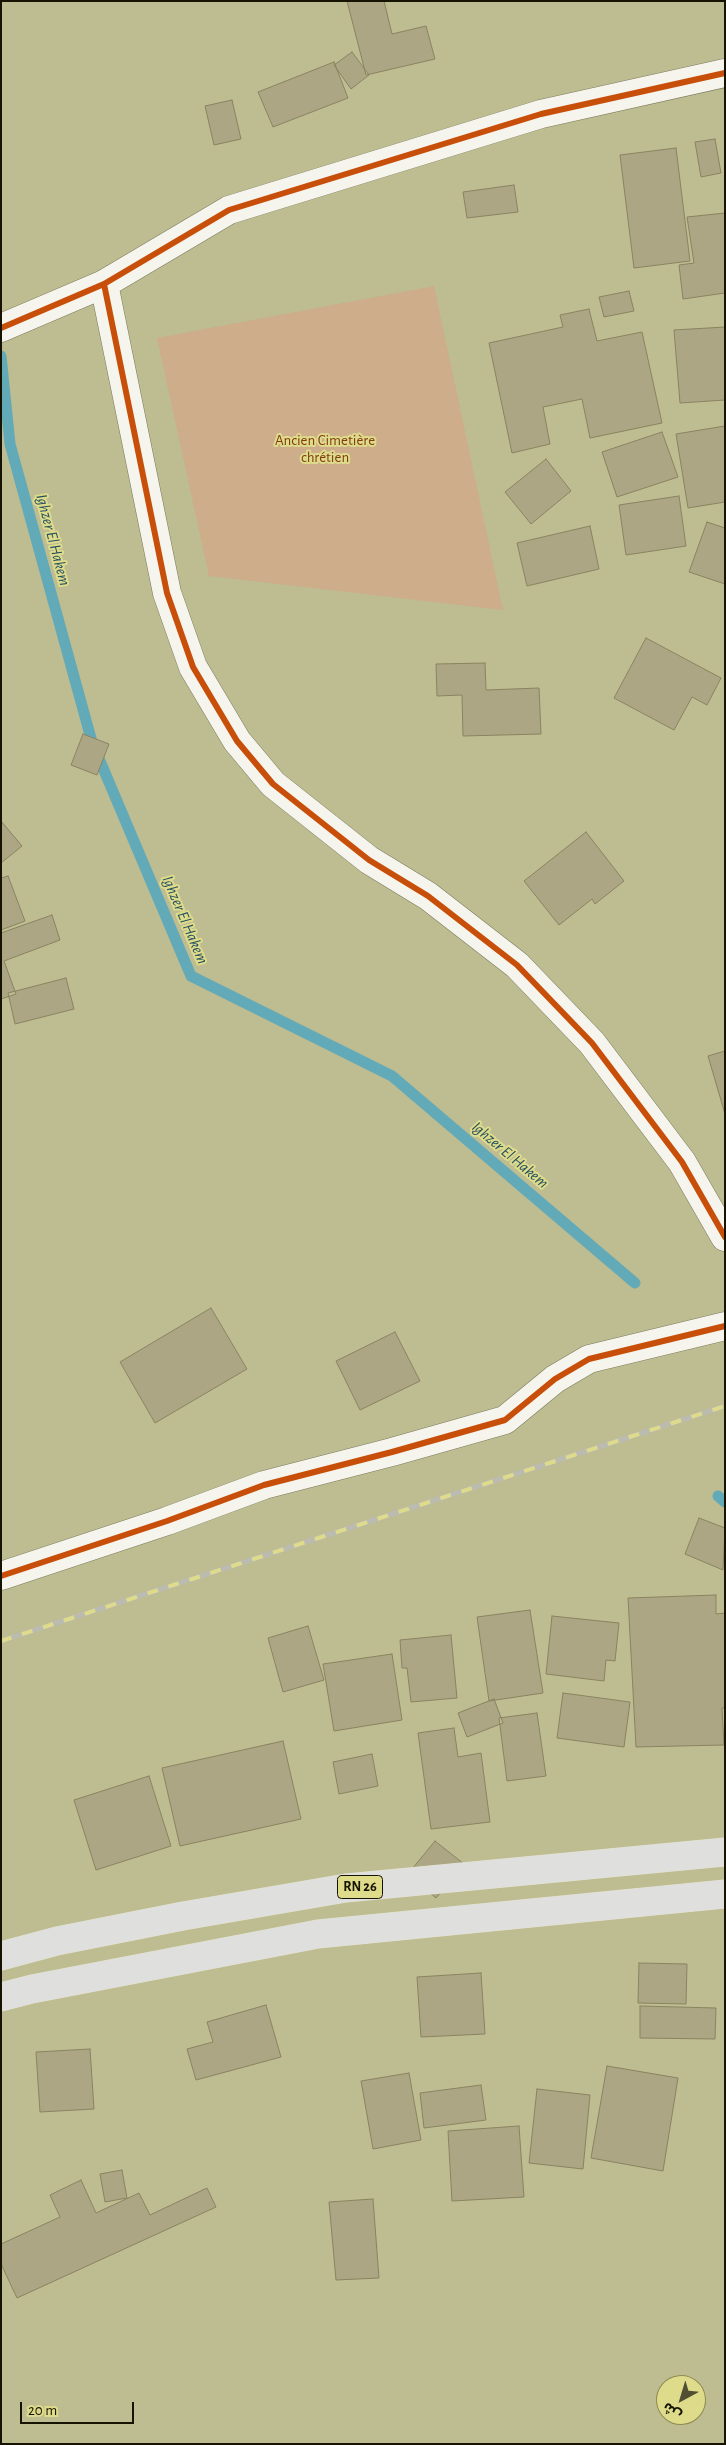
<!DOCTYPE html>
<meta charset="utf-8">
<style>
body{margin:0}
#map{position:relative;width:726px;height:2445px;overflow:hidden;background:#bebc91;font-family:"Alegreya Sans","Noto Sans Arabic",sans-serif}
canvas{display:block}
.frame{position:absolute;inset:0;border:2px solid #161400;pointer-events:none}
.north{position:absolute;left:656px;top:2375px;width:50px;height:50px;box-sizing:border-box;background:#dedb8b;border:1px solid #8e8b53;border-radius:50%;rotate:219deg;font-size:14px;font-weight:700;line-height:20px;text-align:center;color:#161400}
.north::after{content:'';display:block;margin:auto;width:18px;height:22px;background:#514f33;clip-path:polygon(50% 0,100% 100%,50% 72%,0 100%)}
.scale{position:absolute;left:20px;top:2402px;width:114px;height:22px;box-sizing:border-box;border:2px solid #161400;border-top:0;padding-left:6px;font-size:15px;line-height:18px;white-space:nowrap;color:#161400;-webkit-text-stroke:4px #dedb8b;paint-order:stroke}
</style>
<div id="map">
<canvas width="726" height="2445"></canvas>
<div class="frame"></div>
<div class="north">ش</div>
<div class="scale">20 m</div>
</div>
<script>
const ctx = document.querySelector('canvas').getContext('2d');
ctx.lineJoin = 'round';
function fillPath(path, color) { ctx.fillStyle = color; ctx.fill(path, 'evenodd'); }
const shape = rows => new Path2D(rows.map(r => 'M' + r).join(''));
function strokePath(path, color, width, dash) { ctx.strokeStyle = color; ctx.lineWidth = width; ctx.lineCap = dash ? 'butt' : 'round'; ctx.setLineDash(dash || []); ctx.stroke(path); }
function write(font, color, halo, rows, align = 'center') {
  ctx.font = font + ' "Alegreya Sans",sans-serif'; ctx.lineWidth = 4; ctx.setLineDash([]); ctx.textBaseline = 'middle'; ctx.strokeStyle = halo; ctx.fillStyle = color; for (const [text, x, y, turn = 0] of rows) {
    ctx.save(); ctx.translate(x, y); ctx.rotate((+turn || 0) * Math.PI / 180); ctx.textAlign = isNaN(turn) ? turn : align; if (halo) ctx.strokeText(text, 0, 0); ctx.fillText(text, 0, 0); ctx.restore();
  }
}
const green = shape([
 [434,286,503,610,209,576,157,338]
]);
const stream = shape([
 [1,356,10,444,92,742,191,976,392,1076,635,1283],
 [718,1496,725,1502]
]);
const building = shape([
 [347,1,384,1,392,34,426,26,435,59,366,75,347,1],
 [352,52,369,75,351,89,334,65,352,52],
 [334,62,348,98,273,127,258,92,334,62],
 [232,100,241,139,214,145,205,106,232,100],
 [715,139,721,173,701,177,695,142,715,139],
 [676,148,690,261,634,268,620,155,676,148],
 [514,185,518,212,467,218,463,192,514,185],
 [725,213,725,293,683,299,679,265,694,263,687,217,725,213],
 [629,291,634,311,604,317,599,297,629,291],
 [589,309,597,341,642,332,662,423,590,438,582,399,543,407,550,444,512,453,489,343,563,327,560,315,589,309],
 [725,327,725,400,680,403,674,330,725,327],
 [725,426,725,502,688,508,676,434,725,426],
 [662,432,678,477,617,497,602,452,662,432],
 [546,459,571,491,531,524,505,492,546,459],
 [679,496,686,546,626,555,619,505,679,496],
 [707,522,725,528,725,584,689,572,707,522],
 [590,526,599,569,527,586,517,543,590,526],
 [646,638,721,678,707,705,692,697,674,730,614,698,646,638],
 [485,663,486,690,539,688,541,734,463,736,462,695,437,696,436,664,485,663],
 [83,734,109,744,97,775,71,765,83,734],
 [1,821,22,846,1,863,1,821],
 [586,832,624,881,595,904,592,899,559,925,524,881,586,832],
 [8,876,25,921,1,930,1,878,8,876],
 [52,915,60,940,4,961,16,994,1,999,1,933,52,915],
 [66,978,74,1009,15,1024,8,993,66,978],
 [725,1051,725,1114,708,1056,725,1051],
 [211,1308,247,1369,155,1423,120,1362,211,1308],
 [395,1332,420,1381,360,1410,336,1361,395,1332],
 [699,1518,725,1528,723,1570,685,1554,699,1518],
 [716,1595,716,1614,725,1613,725,1708,722,1708,724,1745,636,1747,628,1598,716,1595],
 [530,1610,543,1693,489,1701,477,1617,530,1610],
 [552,1616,619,1623,615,1661,606,1660,604,1681,546,1674,552,1616],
 [308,1626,324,1680,283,1692,268,1638,308,1626],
 [451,1635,457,1698,411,1702,407,1668,402,1668,400,1640,451,1635],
 [392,1654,402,1720,334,1731,323,1664,392,1654],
 [563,1693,630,1702,624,1747,557,1738,563,1693],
 [494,1699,503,1723,467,1737,458,1713,494,1699],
 [537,1713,546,1776,507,1781,499,1718,537,1713],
 [454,1728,458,1757,481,1753,490,1822,431,1829,418,1733,454,1728],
 [283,1741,301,1819,180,1846,162,1768,283,1741],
 [372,1754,378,1786,339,1794,333,1762,372,1754],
 [149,1776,171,1846,96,1870,74,1800,149,1776],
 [435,1841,464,1864,436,1898,408,1874,435,1841],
 [639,1963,687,1964,686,2004,638,2003,639,1963],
 [481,1973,485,2034,421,2037,417,1977,481,1973],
 [266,2005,281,2057,196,2080,187,2049,213,2042,207,2022,266,2005],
 [640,2006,716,2008,715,2039,640,2038,640,2006],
 [90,2049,94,2109,40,2112,36,2052,90,2049],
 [607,2066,678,2078,663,2171,591,2158,607,2066],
 [409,2073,421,2140,373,2149,361,2081,409,2073],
 [481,2085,486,2120,424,2128,420,2093,481,2085],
 [537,2089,590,2095,583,2169,529,2163,537,2089],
 [519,2126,524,2197,452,2201,448,2131,519,2126],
 [122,2170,127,2198,105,2202,100,2174,122,2170],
 [81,2180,96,2213,139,2193,150,2215,207,2188,216,2207,17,2298,1,2264,1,2244,60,2217,50,2195,81,2180],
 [373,2199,379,2278,336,2280,329,2202,373,2199]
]);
const minor = shape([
 [104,284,167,593,193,667,237,741,273,784,369,860,428,896,517,965,592,1043,682,1162,725,1237],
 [1,328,104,284,229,210,541,114,725,73],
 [1,1576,167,1521,264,1485,392,1452,505,1420,555,1379,589,1359,725,1326]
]);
const primary = shape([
 [1,1956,57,1941,183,1916,346,1888,725,1852],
 [1,1997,32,1989,318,1934,725,1894]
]);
const rail = shape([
 [1,1641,725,1406]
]);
const cycleway = shape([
 [104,284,167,593,193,667,237,741,273,784,369,860,428,896,517,965,592,1043,682,1162,725,1237],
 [1,328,104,284,229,210,541,114,725,73],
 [1,1576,167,1521,264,1485,392,1452,505,1420,555,1379,589,1359,725,1326]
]);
const shields = [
 [360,1887,45]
];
const shieldNames = [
 ["RN 26",360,1887]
];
const parkNames = [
 ["Ancien Cimetière",325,440],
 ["chrétien",325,457]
];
const waterNames = [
 ["Ighzer El Hakem",53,540,75],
 ["Ighzer El Hakem",185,920,67],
 ["Ighzer El Hakem",510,1155,40]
];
fillPath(green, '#cdad8a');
strokePath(stream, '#63aab8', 11);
fillPath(building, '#ada684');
strokePath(building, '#8a8360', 1);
strokePath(minor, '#7d7b5c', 29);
strokePath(primary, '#e2e1ce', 29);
strokePath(minor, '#f5f5ee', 28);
strokePath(primary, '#dfdfdd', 28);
strokePath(rail, '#bcbbb0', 5.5);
strokePath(rail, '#dedb8b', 4, [11]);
strokePath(cycleway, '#c84f0a', 6);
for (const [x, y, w] of shields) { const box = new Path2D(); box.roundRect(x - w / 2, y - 11.5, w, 23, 4); ctx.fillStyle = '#dedb8b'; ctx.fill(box); strokePath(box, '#161400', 1); }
write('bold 14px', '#161400', null, shieldNames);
write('15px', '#823c12', '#dedb8b', parkNames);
write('italic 16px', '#265162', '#dedb8b', waterNames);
</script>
